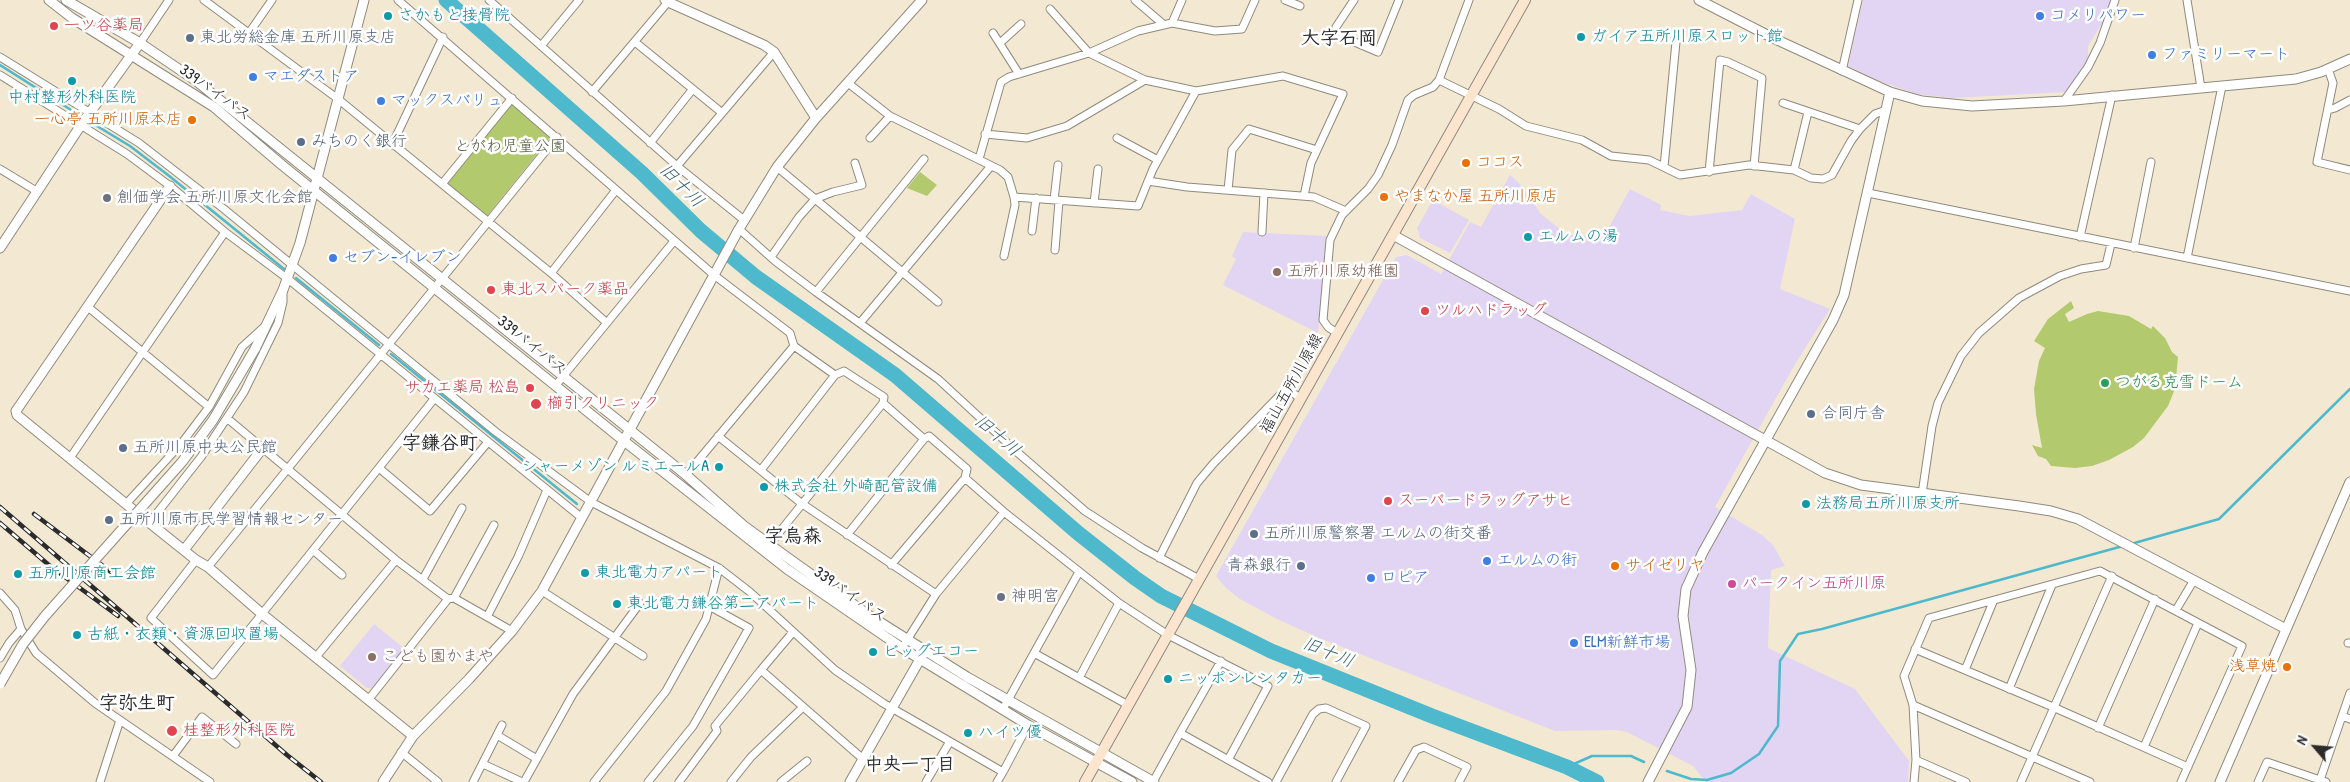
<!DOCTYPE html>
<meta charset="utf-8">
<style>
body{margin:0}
#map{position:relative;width:2350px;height:782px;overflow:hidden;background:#f3e9d2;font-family:"Patrick Hand",sans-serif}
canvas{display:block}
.north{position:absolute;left:2290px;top:722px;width:50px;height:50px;-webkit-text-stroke:4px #fff;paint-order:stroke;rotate:297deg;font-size:14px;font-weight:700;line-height:20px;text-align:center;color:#2b2b2b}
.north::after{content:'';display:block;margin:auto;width:18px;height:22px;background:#2b2b2b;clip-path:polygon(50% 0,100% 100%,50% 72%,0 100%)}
</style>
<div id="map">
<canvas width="2350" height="782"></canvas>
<div class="north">N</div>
</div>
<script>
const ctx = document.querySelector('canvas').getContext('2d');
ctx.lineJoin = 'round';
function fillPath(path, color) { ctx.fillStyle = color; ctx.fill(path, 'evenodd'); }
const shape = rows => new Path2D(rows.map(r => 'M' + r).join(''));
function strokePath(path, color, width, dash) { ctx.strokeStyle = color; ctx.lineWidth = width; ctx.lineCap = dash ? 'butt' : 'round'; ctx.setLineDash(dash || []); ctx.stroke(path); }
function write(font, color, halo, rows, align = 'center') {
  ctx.font = font + ' "Patrick Hand","Klee One",sans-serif'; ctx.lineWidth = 5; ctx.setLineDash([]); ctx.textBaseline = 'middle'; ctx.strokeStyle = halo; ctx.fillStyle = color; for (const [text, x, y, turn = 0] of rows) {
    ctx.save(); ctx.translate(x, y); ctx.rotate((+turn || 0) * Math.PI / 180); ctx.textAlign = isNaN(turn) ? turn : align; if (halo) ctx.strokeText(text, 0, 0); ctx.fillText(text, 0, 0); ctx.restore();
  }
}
const built = shape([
 [1863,0,2111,0,2108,14,2088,46,2088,60,2066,92,1952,98,1917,94,1879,81,1848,66],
 [1510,175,1520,184,1541,214,1566,234,1603,238,1630,189,1661,205,1660,210,1690,216,1742,210,1751,194,1795,219,1780,289,1830,309,1795,364,1715,507,1762,535,1773,545,1785,566,1771,570,1768,648,1855,689,1909,761,1908,782,1706,782,1693,766,1627,732,1616,730,1555,731,1317,637,1277,619,1240,599,1226,588,1216,576,1396,257,1407,255,1441,274,1470,222,1481,227],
 [1433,200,1469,220,1450,253,1420,238,1417,228],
 [1243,232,1326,236,1318,333,1223,285,1236,259,1232,256],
 [374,624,405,649,372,688,367,688,340,666]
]);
const green = shape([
 [512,104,550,138,487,216,447,184],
 [920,172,937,185,927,196,907,188],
 [2071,301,2074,308,2065,314,2069,322,2087,314,2098,311,2129,316,2151,329,2153,326,2165,338,2172,352,2178,357,2175,389,2168,406,2144,438,2133,447,2109,460,2092,466,2075,468,2051,466,2046,459,2038,456,2032,445,2042,448,2036,414,2034,389,2039,361,2045,348,2034,341,2048,319]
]);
const stream = shape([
 [0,65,79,115],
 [92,123,130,146,168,175,284,269],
 [296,278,379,345],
 [391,354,577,504],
 [2131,544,2219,519,2350,389],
 [1567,767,1592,756,1631,756,1644,762],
 [1667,771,1691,779,1707,780,1731,773,1759,754,1778,726,1780,661,1798,634,1822,629,2123,546]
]);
const river = shape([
 [446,0,642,173,701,231,756,277,895,375,1078,533,1135,578,1161,596,1271,651,1432,716,1567,767,1597,782]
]);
const minor = shape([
 [204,0,338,99,551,273,607,323],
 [398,0,714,275,790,333,794,346],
 [489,0,677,166,744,220],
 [1135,0,1163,24],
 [1182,0,1172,23,1215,31,1242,29,1255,0],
 [1285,0,1300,6],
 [1354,0,1336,27,1336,34,1378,52,1399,0],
 [2187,0,2201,88],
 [249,33,272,0],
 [993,33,1019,74],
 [635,42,721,112],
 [140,43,169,0],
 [1000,43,1021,24],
 [541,46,579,0],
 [0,57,139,143,224,209,496,432,591,502,719,568,750,592,835,670,883,703,1003,772,997,782],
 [2328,69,2333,83,2317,162,2350,170],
 [1842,71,1858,0],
 [0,75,127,154,170,186,225,232,288,279,582,518],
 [1439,80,1499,109,1526,126,1582,140,1611,156,1649,160,1680,175,1749,165,1794,170,1811,178,1823,179,1832,175,1851,141,1860,129,1875,114,1886,110],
 [848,83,890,116,1000,170,1008,177,1014,197,1138,206,1153,169,1196,91,1145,80,1089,53,1050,9],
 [1196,91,1283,76,1343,94,1311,163,1304,196],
 [592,92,668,2,664,0],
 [2064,101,2088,67,2100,43,2115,0],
 [1783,103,1860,129],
 [2328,110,2335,108,2350,100],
 [985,134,1027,138,1067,126,1145,80],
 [870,138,890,116],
 [1117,138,1158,160],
 [650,143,692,90],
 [392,145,443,37],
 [979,159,1001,82,1009,77,1089,53,1138,31,1172,23],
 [677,166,774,52],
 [777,167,938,302],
 [1664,167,1676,42],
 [0,169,38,192],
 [1794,170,1808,112],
 [1709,172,1720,60,1728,62,1762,78,1754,166],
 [1148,181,1187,187,1314,197,1346,211],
 [442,184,512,98],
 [1228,190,1232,150,1249,129,1317,150],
 [1868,193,2350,291],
 [1054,200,1058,165],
 [1094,203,1098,169],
 [739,229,775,261,816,292,938,379,1017,452,1085,511,1142,548,1199,579],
 [1032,231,1036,198],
 [1262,232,1264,193],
 [2080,237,2112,95],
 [2134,248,2151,162],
 [1055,250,1059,201],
 [1004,256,1015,205,1014,197],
 [771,257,799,217,815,199,833,192,862,185,855,163],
 [2187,258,2222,86],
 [551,273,616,190],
 [816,292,924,159],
 [88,307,209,407],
 [860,323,991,166],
 [1337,333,1328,327,1323,320,1330,240,1342,215,1368,189,1378,175,1392,145,1408,100,1414,95,1433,87,1439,80,1469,0],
 [835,375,844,371,884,397,883,403],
 [556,385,674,241],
 [228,419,396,560,448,599,454,598,512,631],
 [718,436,801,503,936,594],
 [924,439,929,436,967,469,965,478],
 [70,458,225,232],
 [379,468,430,511,488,442],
 [686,475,794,346,835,375,761,470],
 [1922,494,1932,426,1938,403,1961,356,1979,333,2019,298,2060,276,2081,269,2106,265,2111,244],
 [126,504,181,444,209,407,242,347,265,326],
 [150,522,201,457,244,392,278,323,283,302,283,291],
 [770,544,883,403,924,439,847,535],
 [313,550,342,575],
 [1159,558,1197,483,1213,464,1283,392,1293,393,1301,399],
 [196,560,151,618,213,675,434,399],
 [891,565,965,478,1004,512,1119,603,1168,635,1268,686,1228,760],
 [208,567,557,137],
 [423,579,462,508],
 [542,591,643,656],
 [0,593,15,610,21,629,36,653,95,703,210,782],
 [454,598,494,525],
 [2176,610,2194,580],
 [487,617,518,557,547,490],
 [793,632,761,670,863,759],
 [2348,643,2350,643],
 [902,648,936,594,1004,512],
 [1915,649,2053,707,2188,767],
 [1034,653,1128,705],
 [316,657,396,560],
 [0,658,9,643,21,629],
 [1221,661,1180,733,1268,782],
 [1965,670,1993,602],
 [1079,678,1119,603],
 [2009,689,2052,585],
 [369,699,448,599],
 [1913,705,2090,782],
 [1003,709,1079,572],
 [2342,716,2350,719],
 [2098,728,2155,599],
 [497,735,537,759],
 [2144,747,2198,623],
 [401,752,438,782],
 [173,756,202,717,236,744],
 [1916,760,1966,782],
 [483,764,522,782],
 [1003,772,1028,725],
 [2320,780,2350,693],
 [100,782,120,720],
 [473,782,502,725],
 [524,782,573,694,640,603],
 [594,782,666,691,706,619,719,568],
 [648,782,693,726,749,628,711,607],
 [679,782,717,731,715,726,761,670],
 [731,782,751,757,803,707],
 [781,782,807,761],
 [926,782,949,743],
 [1153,782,1180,733],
 [1276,782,1313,714,1319,709,1326,708,1366,726,1336,782],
 [1398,782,1416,750,1424,747,1467,767,1459,782],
 [1914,782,1916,760,1913,705,1904,676,1929,618,2100,571,2242,646,2181,782],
 [2021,782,2112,576],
 [2258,782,2267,762,2326,782]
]);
const tertiary = shape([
 [49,0,72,18,214,107,282,165,624,441,787,569,902,648,1028,725,1132,782],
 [66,0,140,43,195,80,686,475,744,526,795,563,867,614,967,677,1154,782],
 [669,0,668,2,764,45,774,52,816,118],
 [1699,0,1773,38,1890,92,1922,101,1972,106,2064,101,2296,79,2321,72,2350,59],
 [170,186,16,411,17,415,126,504,196,560,208,567,261,613,413,736],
 [1393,235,1825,473,1861,485,2019,506,2051,511,2078,519,2286,629],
 [0,248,81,125,140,43],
 [255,349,283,290,300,243,364,0],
 [184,550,262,449],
 [383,782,413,736,469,679,512,631,542,591,739,229,777,167,816,118,922,0],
 [850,782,923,654],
 [1648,782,1687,707,1691,670,1683,616,1686,589,1703,552,1833,320,1844,295,1890,92],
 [2220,782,2350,482]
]);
const secondary = shape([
 [1085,782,1525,0]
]);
const rail = shape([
 [0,507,287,755,321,782],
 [34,514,115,575],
 [0,523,50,566,118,616]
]);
const tertiaryBridge = shape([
 [0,684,23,644,45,616,182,462,213,420,255,349]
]);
const markers = [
 [388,16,5,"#0f9aa8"],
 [2040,16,5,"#3f7fe0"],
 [54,26,5,"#e0444e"],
 [1581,37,5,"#0f9aa8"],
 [190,38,5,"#5c6f8a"],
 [2152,55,5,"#3f7fe0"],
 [253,77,5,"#3f7fe0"],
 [72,81,5,"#0f9aa8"],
 [381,101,5,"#3f7fe0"],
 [192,120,5,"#e8710a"],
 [301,142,5,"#5c6f8a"],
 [1466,163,5,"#e8710a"],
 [1384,197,5,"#e8710a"],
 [107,198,5,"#6b7280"],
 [1528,237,5,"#0f9aa8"],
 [333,258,5,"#3f7fe0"],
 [1277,272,5,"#8d6e63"],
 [491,290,5,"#e0444e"],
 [1425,311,5,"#e0444e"],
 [2105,383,5,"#2e9e5b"],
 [530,388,5,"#e0444e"],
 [536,404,6,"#e0444e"],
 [1811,414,5,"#5c6f8a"],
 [123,448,5,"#5c6f8a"],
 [719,467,5,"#0f9aa8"],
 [764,487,5,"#0f9aa8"],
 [1388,501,5,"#e0444e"],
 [1806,504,5,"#0f9aa8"],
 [109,520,5,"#5c6f8a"],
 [1254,534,5,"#5c6f8a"],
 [1487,561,5,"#3f7fe0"],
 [1301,566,5,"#5c6f8a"],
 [1615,566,5,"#e8710a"],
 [585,573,5,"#0f9aa8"],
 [18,574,5,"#0f9aa8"],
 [1371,578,5,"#3f7fe0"],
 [1732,584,5,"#d1479c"],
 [1001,597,5,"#6b7280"],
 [617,604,5,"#0f9aa8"],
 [77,635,5,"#0f9aa8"],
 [1574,643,5,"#3f7fe0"],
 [873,652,5,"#0f9aa8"],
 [372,657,5,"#8d6e63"],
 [2287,667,5,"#e8710a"],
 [1168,679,5,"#0f9aa8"],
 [172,731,6,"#e0444e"],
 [968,733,5,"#0f9aa8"]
];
const cultureNames = [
 ["さかもと接骨院",398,16],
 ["ガイア五所川原スロット館",1591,37],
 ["中村整形外科医院",72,98,"center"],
 ["エルムの湯",1538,237],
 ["シャーメゾン ルミエールA",709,467,"right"],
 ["株式会社 外崎配管設備",774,487],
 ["法務局五所川原支所",1816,504],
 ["東北電力アパート",595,573],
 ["五所川原商工会館",28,574],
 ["東北電力鎌谷第二アパート",627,604],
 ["古紙・衣類・資源回収置場",87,635],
 ["ビッグエコー",883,652],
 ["ニッポンレンタカー",1178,679],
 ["ハイツ優",978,733]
];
const shopNames = [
 ["コメリパワー",2050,16],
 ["ファミリーマート",2162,55],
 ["マエダストア",263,77],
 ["マックスバリュ",391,101],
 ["セブン-イレブン",343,258],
 ["エルムの街",1497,561],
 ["ロピア",1381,578],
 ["ELM新鮮市場",1584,643]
];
const healthNames = [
 ["一ツ谷薬局",64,26],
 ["東北スパーク薬品",501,290],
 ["ツルハドラッグ",1435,311],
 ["サカエ薬局 松島",520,388,"right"],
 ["櫛引クリニック",547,404],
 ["スーパードラッグアサヒ",1398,501],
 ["桂整形外科医院",183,731]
];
const serviceNames = [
 ["東北労総金庫 五所川原支店",200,38],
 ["みちのく銀行",311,142],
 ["合同庁舎",1821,414],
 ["五所川原中央公民館",133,448],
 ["五所川原市民学習情報センター",119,520],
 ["五所川原警察署 エルムの街交番",1264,534],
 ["青森銀行",1291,566,"right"]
];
const streetNames = [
 ["339バイパス",215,93,36],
 ["339バイパス",532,346,39],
 ["福山五所川原線",1292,384,-61],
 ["339バイパス",850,595,35]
];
const foodNames = [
 ["一心亭 五所川原本店",182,120,"right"],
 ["ココス",1476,163],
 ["やまなか屋 五所川原店",1394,197],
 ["サイゼリヤ",1625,566],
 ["浅草焼",2277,667,"right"]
];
const parkNames = [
 ["とがわ児童公園",510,147]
];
const worshipNames = [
 ["創価学会 五所川原文化会館",117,198],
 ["神明宮",1011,597]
];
const educationNames = [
 ["五所川原幼稚園",1287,272],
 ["こども園かまや",382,657]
];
const leisureNames = [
 ["つがる克雪ドーム",2115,383]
];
const hotelNames = [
 ["パークイン五所川原",1742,584]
];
const waterNames = [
 ["旧十川",681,186,45],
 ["旧十川",997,436,40],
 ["旧十川",1328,653,22]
];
const neighbourhoodNames = [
 ["中央一丁目",910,765]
];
const quarterNames = [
 ["大字石岡",1339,39],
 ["字鎌谷町",440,444],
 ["字烏森",793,537],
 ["字弥生町",137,704]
];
fillPath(built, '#e2d4f3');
fillPath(green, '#b2c96e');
strokePath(stream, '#4eb8cc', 2.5);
strokePath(river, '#4eb8cc', 15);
strokePath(minor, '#8f8a7e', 9);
strokePath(tertiary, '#8f8a7e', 11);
strokePath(secondary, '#8f8a7e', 12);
strokePath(minor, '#fff', 7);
strokePath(tertiary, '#fff', 9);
strokePath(secondary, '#fce5cf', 10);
strokePath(rail, '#2b2b2b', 4.5);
strokePath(rail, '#fff', 2.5, [8]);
strokePath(tertiaryBridge, '#8f8a7e', 11, []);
strokePath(tertiaryBridge, '#fff', 9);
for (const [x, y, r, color] of markers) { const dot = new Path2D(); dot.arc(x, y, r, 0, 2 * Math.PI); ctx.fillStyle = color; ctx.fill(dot); strokePath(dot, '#fff', 2); }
write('16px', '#0d838f', '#fff', cultureNames, 'left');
write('16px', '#366cbe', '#fff', shopNames, 'left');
write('16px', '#be3a42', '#fff', healthNames, 'left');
write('16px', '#4e5e75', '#fff', serviceNames, 'left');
write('16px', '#2b2b2b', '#fff', streetNames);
write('16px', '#c56008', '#fff', foodNames, 'left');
write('16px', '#545a3f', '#fff', parkNames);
write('16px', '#5b616d', '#fff', worshipNames, 'left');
write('16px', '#785e54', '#fff', educationNames, 'left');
write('16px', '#27864d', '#fff', leisureNames, 'left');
write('16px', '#b23c85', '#fff', hotelNames, 'left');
write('italic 18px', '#39636b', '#fff', waterNames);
write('bold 18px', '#2b2b2b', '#fff', neighbourhoodNames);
write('bold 19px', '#2b2b2b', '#fff', quarterNames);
</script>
